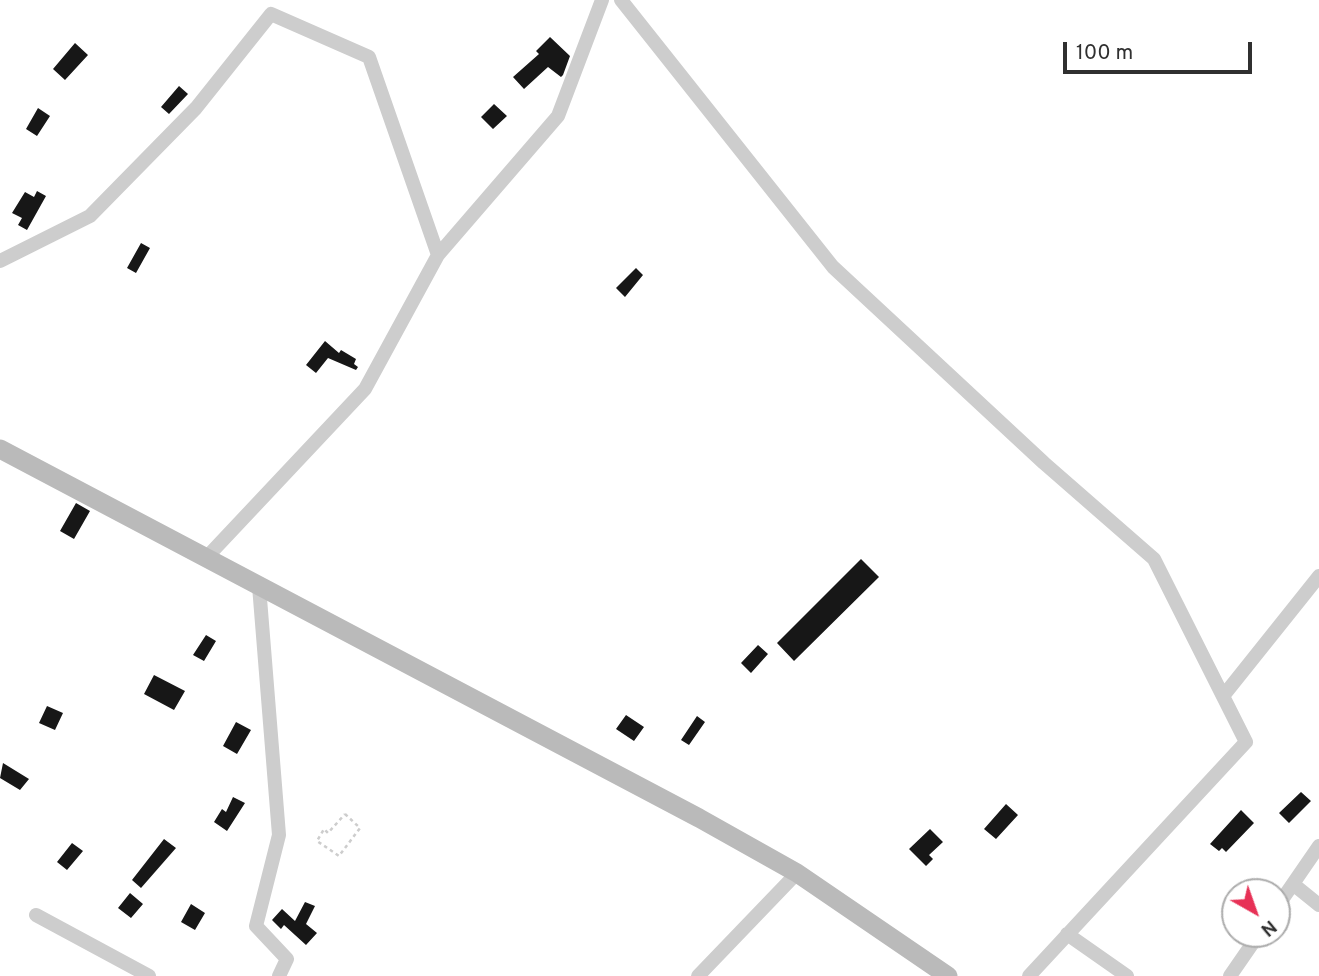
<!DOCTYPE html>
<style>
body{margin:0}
#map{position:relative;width:1319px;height:976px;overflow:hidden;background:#fff;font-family:Overpass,sans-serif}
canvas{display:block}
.north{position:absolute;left:1221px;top:878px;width:70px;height:70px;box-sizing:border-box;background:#fff;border:2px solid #acacac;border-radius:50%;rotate:140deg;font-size:19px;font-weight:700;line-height:28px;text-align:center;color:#303030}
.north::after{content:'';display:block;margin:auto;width:24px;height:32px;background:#e73156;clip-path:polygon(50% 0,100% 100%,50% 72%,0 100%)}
.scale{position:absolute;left:1063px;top:42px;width:189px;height:32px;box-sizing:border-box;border:4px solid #303030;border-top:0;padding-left:9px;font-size:21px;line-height:24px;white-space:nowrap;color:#303030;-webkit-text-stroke:5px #fff;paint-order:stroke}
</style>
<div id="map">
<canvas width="1319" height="976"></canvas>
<div class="north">N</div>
<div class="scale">100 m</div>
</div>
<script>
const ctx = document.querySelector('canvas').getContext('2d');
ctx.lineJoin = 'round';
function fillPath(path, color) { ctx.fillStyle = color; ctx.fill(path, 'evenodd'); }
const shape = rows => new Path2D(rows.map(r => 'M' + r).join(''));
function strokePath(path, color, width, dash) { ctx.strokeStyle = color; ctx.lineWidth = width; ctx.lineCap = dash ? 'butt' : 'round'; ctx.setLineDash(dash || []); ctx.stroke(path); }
const building = shape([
 [550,37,570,56,563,75,561,77,548,67,524,89,513,77,539,54,536,51],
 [75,43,88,55,65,80,53,69],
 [179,86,188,94,169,114,161,107],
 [494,104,507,116,493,129,481,117],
 [38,108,50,116,37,136,26,129],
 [37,191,46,196,27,230,18,225,22,218,12,213,25,192,34,197],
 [141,243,150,248,136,273,127,268],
 [636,268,643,275,625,297,616,288],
 [325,341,339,353,341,350,356,359,354,364,358,367,356,370,328,358,316,373,306,365],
 [76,503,90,511,74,539,60,531],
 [861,559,879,577,794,661,777,643],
 [206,635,216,641,204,661,193,655],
 [758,645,768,654,751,673,741,663],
 [154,675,185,691,174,710,144,694],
 [47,706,63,713,55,730,39,723],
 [626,715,644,727,634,741,616,729],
 [697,716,705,722,689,745,681,740],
 [236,722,251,730,237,754,223,746],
 [3,763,29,779,20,790,0,778],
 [1301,792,1311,801,1289,823,1279,813],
 [233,797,245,803,227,831,214,822,222,809,226,812],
 [1006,804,1018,815,996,839,984,829],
 [1241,810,1254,823,1226,852,1222,848,1219,851,1210,844],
 [930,829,943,842,929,855,933,859,926,866,909,849],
 [164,839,176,848,141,888,132,880],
 [72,843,83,851,67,870,57,862],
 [130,893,143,904,131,918,118,908],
 [305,902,315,906,306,924,317,933,306,945,284,925,281,929,272,920,282,909,295,921],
 [191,904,205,913,195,930,181,922]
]);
const path = shape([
 [345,814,360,828,339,856,317,841,324,829,328,833,345,814]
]);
const minor = shape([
 [621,0,833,267,1044,463,1154,559,1246,742,1029,976],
 [438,255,558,116,602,0],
 [0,261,90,216,196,108,271,14,369,57,438,255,365,389,206,558],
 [259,586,279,835,256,926,287,959,279,976],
 [1224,695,1319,576],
 [1293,884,1319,905],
 [1277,907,1319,846],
 [36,915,149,976],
 [1067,934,1127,976],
 [698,976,797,873],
 [1230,976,1259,934]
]);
const secondary = shape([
 [0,449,699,818,797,873,948,976]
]);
fillPath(building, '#171717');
strokePath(path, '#cdcdcd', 2.5, [3.5, 3.5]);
strokePath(minor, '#cdcdcd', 14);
strokePath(secondary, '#bababa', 19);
</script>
